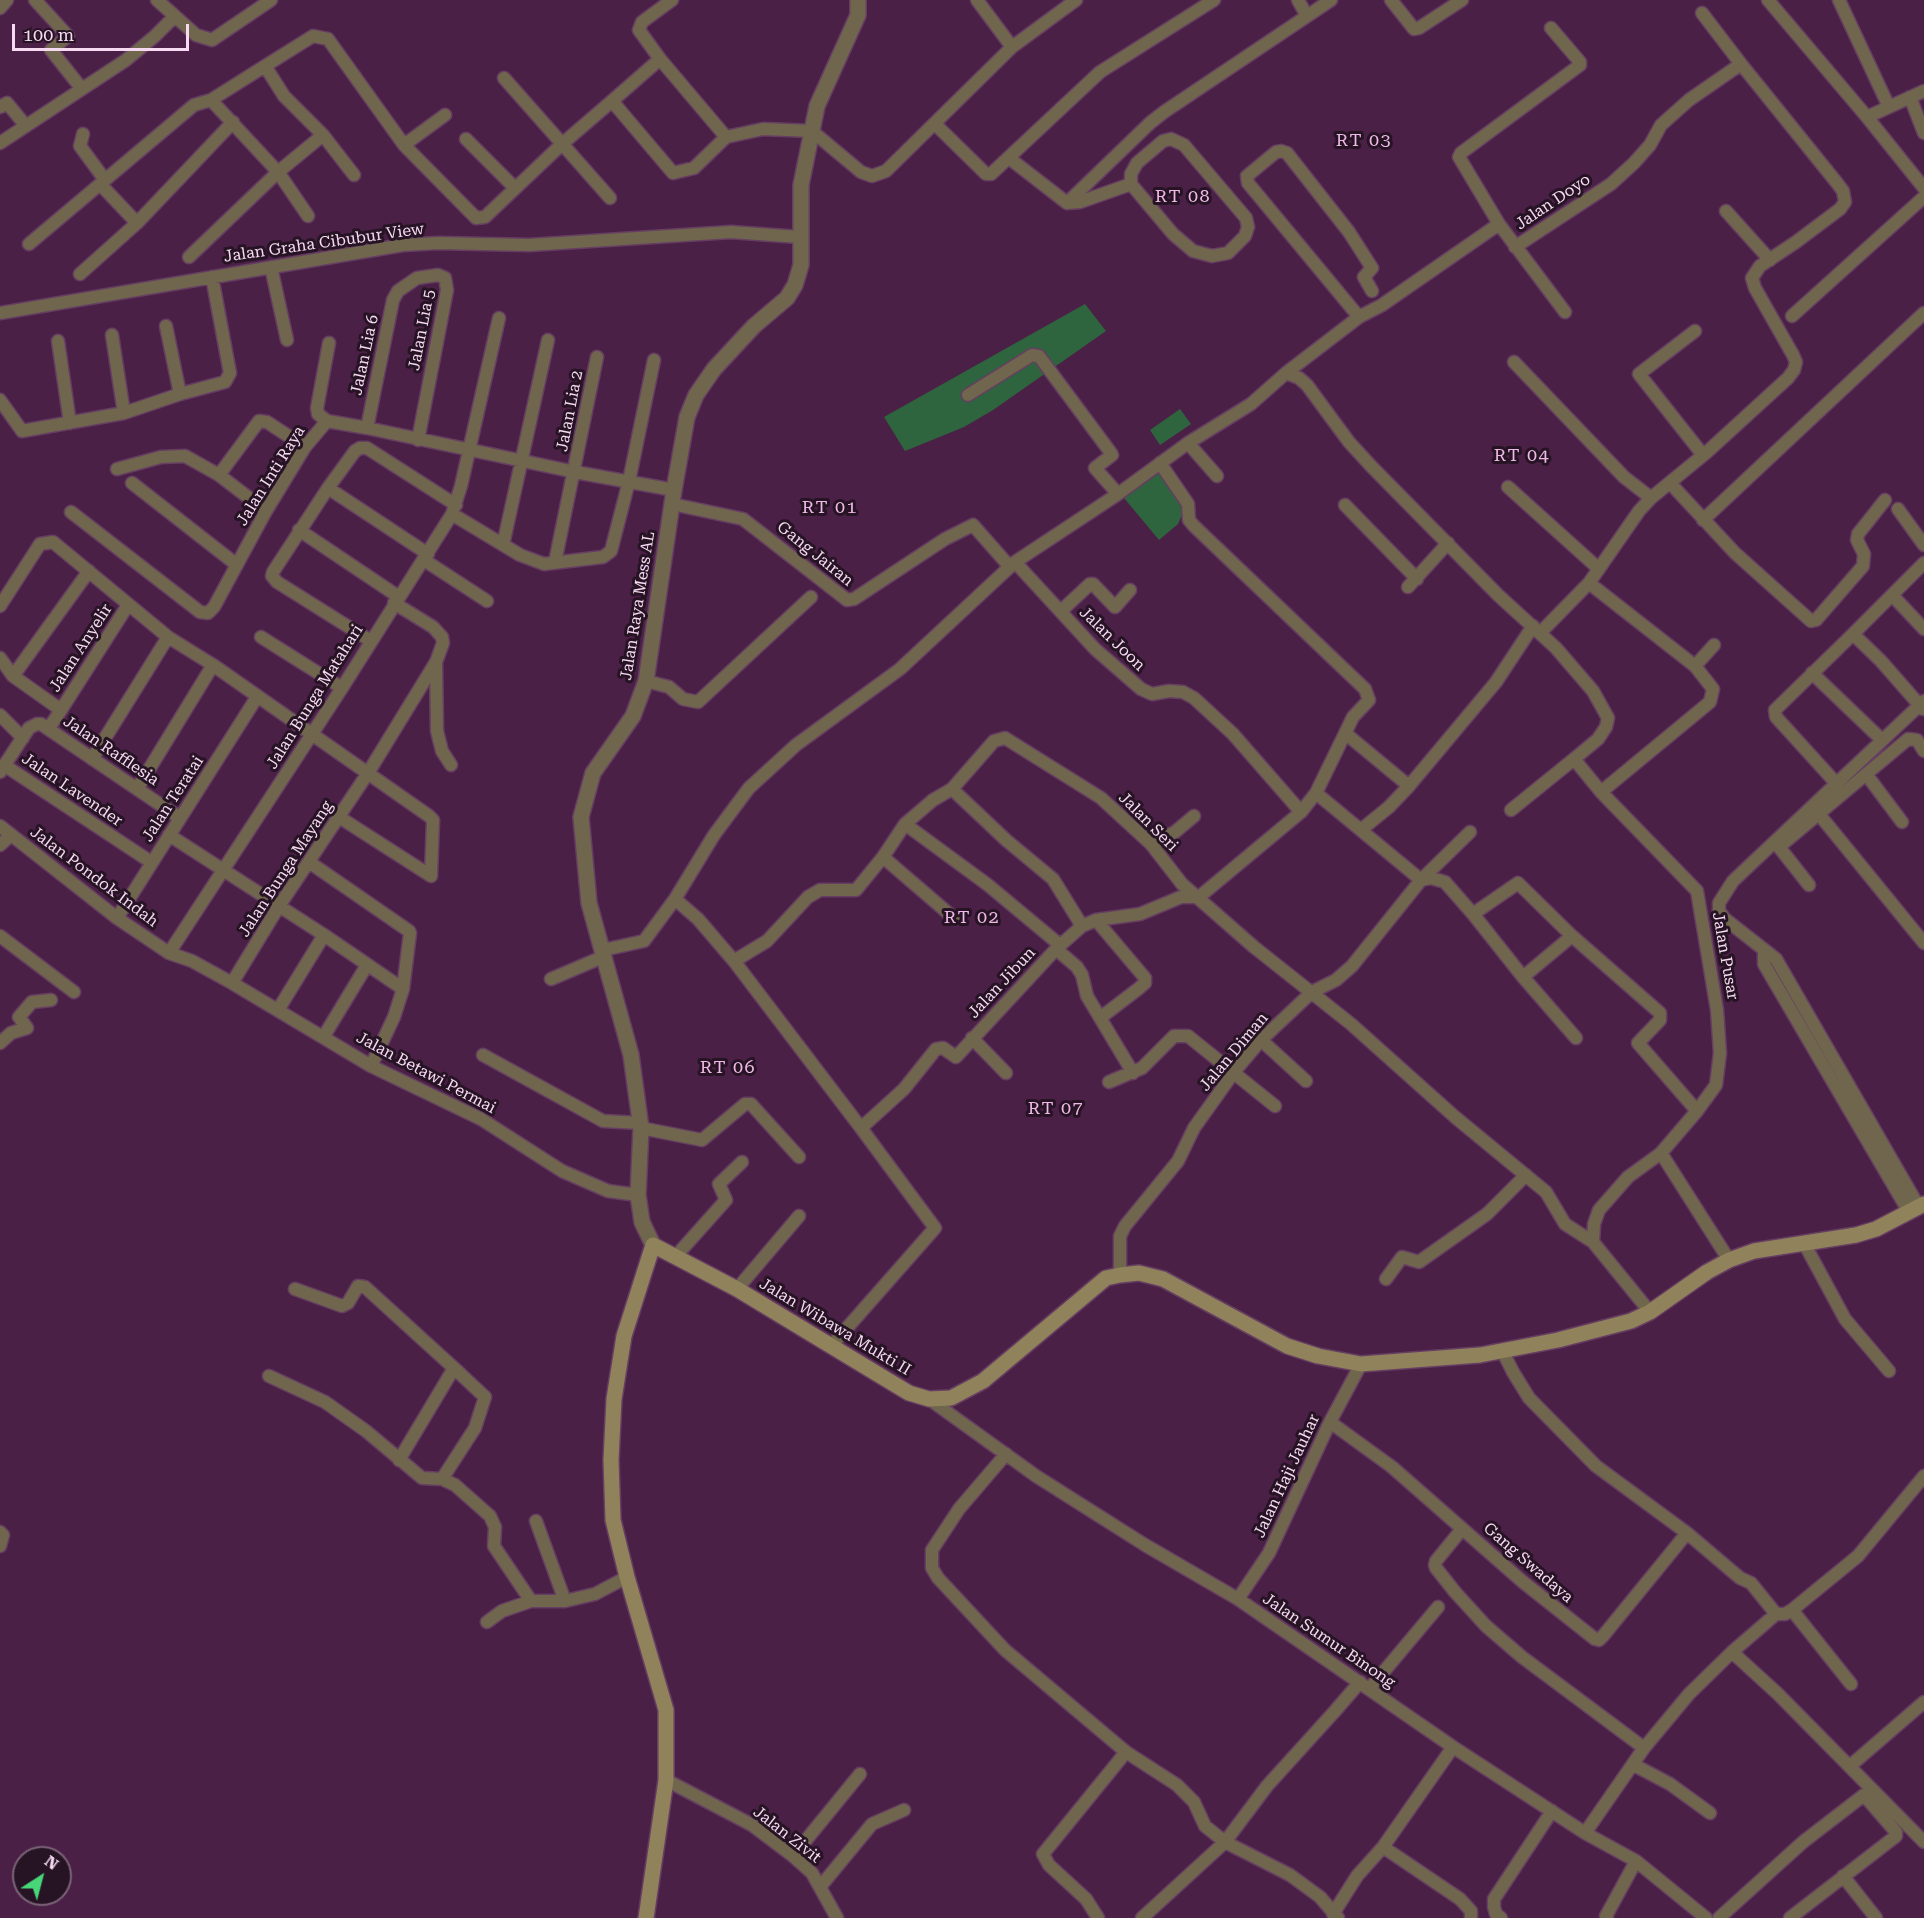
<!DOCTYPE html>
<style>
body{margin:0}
#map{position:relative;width:1924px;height:1918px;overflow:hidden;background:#4b2047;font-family:"Roboto Serif",serif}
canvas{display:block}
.north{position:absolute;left:12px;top:1846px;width:60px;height:60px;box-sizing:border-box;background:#261324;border:2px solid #796376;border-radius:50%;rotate:36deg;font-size:16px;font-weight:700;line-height:24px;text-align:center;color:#f6daf2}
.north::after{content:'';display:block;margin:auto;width:21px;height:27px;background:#47d779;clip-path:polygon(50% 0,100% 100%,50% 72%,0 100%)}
.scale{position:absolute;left:12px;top:24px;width:177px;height:27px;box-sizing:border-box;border:3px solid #f6daf2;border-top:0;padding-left:8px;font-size:18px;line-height:21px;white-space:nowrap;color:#f6daf2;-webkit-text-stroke:4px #261324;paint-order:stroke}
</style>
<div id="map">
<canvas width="1924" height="1918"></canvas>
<div class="north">N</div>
<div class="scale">100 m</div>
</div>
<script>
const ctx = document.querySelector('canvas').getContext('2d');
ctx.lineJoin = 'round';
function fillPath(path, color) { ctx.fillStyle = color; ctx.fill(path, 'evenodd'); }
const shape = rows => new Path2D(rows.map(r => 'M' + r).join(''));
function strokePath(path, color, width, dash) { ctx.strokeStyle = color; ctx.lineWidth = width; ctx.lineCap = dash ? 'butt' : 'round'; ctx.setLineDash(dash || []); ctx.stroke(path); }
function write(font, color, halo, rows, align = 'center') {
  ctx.font = font + ' "Roboto Serif",serif'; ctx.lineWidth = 6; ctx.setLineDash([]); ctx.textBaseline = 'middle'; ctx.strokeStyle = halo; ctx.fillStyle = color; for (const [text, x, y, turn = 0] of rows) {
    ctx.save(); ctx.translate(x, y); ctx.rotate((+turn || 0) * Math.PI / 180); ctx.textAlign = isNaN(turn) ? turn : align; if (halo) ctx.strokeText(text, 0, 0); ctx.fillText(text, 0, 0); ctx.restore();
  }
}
const green = shape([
 [1085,304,1106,331,993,410,964,427,905,451,884,417],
 [1180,409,1191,424,1160,445,1150,430],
 [1159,473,1185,508,1178,524,1159,540,1124,498]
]);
const minor = shape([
 [35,0,68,36,51,50,82,89],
 [157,0,196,35,212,40,271,0],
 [672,0,642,22,639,30,660,59,726,137],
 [977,0,1012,47],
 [1298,0,1307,16],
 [1391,0,1414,29,1419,28,1462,0],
 [1768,0,1867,117,1924,188],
 [1839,0,1889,107],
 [0,8,7,0],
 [504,78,610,198],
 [1910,97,1924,133],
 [211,100,265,66],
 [612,101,660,59],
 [0,107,7,103,26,126],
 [1867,117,1924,91],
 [935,124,986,174,991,174,1100,72,1214,0],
 [83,134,80,146,105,180],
 [323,135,354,175],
 [466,139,515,188],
 [1171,139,1184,145,1246,218,1248,227,1245,236,1228,253,1212,256,1193,251,1173,234,1131,184,1131,174,1137,163,1163,141,1171,139],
 [0,143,126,60,155,36,175,16],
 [404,145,445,115],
 [1009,158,1067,203,1080,202,1131,184],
 [101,185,137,223],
 [1067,203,1150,123,1164,112,1331,0],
 [1726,211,1770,260],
 [1499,224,1459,157,1461,153,1580,65,1580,62,1551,28],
 [29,244,194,105,211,100,278,172,323,135,284,96,265,66,313,36,328,39,404,145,476,218,485,217,562,144,612,101,673,173,694,168,726,137,763,129,812,131,861,172,872,176,886,171,1012,47,1076,0],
 [1515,247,1611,184,1634,163,1650,145,1661,125,1689,100,1741,64],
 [189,257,278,172,308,216],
 [271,267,287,340],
 [80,274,137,223,233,122],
 [0,313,403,245,438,243,529,245,731,232,799,237],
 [1792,316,1924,197],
 [1359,317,1248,183,1247,176,1276,152,1281,151,1287,153,1349,232,1372,268,1364,277,1372,291],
 [166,326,180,394],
 [1695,331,1639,374,1703,455],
 [112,335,124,413],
 [58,341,70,423],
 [1514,362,1624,477,1651,498],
 [1286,373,1299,378,1307,385,1349,442,1371,466,1498,595,1556,648,1593,691,1608,718,1606,727,1598,739,1574,759,1601,792,1697,891,1717,1010,1720,1053,1716,1085,1697,1111,1661,1153,1628,1177,1599,1210,1594,1224,1593,1242,1650,1312],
 [968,395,1032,355,1039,356,1111,453,1112,455,1095,468,1118,494],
 [0,400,22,431,124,413,180,394,225,382,230,373,212,277],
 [327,421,318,414,317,408,329,343],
 [367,428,393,300,398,291,417,278,438,275,445,278,447,290,418,440],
 [1188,443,1217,476],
 [1160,463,1188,504,1189,520,1194,526,1365,689,1369,700,1353,717,1316,793],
 [117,469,161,457,185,456,219,475],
 [132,483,237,565],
 [1670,483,1735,553,1811,621,1816,620,1863,566,1864,554,1857,540,1858,534,1885,500],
 [1508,487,1599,569],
 [328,488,428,554],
 [672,504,743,519,847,600,854,599,945,539,973,525,1010,567],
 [1345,505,1417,579],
 [1898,509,1924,545],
 [266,511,219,475,259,421,267,422,305,447],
 [71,512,200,612,208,613,214,607,266,511,305,447,327,421,367,428,575,472,674,490],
 [452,514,520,555,544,564,603,557,611,551,629,481,654,360],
 [1703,520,1924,313],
 [299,530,399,597],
 [503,545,548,340],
 [424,560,487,601],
 [555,562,597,357],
 [1015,562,1095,649,1141,689,1152,694,1169,691,1183,692,1194,698,1233,734,1301,812],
 [1589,583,1695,666],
 [1408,587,1448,543],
 [1892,595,1924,629],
 [394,603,433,627,442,637,443,643,436,662,437,731,442,751,451,765],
 [0,606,40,544,53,542,168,637],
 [1061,611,1090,584,1093,584,1115,607,1130,590],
 [1540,633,1589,583,1639,511,1651,498,1707,452,1788,378,1794,370,1796,362,1793,355,1755,288,1752,278,1760,266,1796,242,1840,209,1845,202,1843,191,1837,183,1741,64,1702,13],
 [1853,634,1924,563],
 [261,637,342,688],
 [371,641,277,582,272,576,273,572,328,488,355,451,360,448,367,448,456,505],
 [0,658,13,676,61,710,49,728],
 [1812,673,1882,740],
 [13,676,89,571],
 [646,681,669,687,683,699,698,702,811,597],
 [61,710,128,605],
 [0,715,23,738],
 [1345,733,1409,786],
 [92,759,168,637,213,665,429,816,433,820,431,876,339,817],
 [4,765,151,862],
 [0,772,29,728,37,724,41,724,180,818],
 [1866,774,1902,822],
 [1836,783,1776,717,1775,710,1853,634,1881,661,1923,709],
 [137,789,213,665],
 [952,789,1006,840,1053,879,1082,926],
 [1601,792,1710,702,1713,689,1695,666,1714,645],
 [1511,810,1574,759],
 [1818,813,1924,943],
 [905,824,988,885,1060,945],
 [0,826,117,918,169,953,192,961,232,983,371,1066,481,1119,562,1171,608,1191,638,1195],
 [1362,829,1389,807,1409,786,1496,682,1533,626],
 [169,835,324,935,403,989,410,933,409,931,309,862],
 [1151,844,1175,832,1194,816],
 [0,845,11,835],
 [883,857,955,919],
 [1421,880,1431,878,1445,882,1473,914,1518,883,1572,936,1660,1013,1660,1020,1638,1043,1697,1111],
 [1809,885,1779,847,1908,739,1917,740,1924,751],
 [675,899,698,919,734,961,861,1128],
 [1473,914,1523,977,1576,1038],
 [117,918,257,697],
 [1096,920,1145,978,1145,983,1138,989,1100,1018],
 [0,936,74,992],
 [1056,949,1077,967,1082,975,1087,996,1133,1073],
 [603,950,644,941,675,899,714,835,749,788,796,745,900,669,1015,562,1118,494,1188,443,1251,404,1286,373,1359,317,1382,305,1499,224,1565,312],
 [1764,951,1764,964,1909,1212],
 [169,953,342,688,452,514,461,486,499,318],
 [734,961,767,941,808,897,820,890,856,890,883,857,905,824,933,800,952,789,994,741,1005,738,1101,798,1151,844,1182,884,1254,947,1351,1024,1455,1117,1546,1192,1565,1224,1593,1242],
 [1523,977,1572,936],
 [551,979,605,956],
 [232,983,279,906,368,773,436,662],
 [278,1010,324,935],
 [324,1036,367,965],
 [972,1038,1006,1073],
 [1261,1040,1306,1081],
 [0,1043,11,1033,27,1028,19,1017,32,1002,51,1000],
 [483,1055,603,1121,640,1123],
 [371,1066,394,1017,403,989],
 [1109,1082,1142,1068,1174,1036,1188,1036,1275,1106],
 [641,1128,702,1140,745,1104,751,1104,799,1157],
 [1661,1153,1729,1260],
 [1919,1207,1776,959,1725,919,1719,911,1719,903,1733,881,1924,701],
 [1804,1243,1845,1319,1889,1371],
 [676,1256,726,1200,719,1184,742,1162],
 [1120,1275,1120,1236,1125,1226,1178,1161,1194,1128,1234,1072,1261,1040,1312,992,1336,980,1352,966,1421,880,1470,832],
 [1386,1279,1402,1257,1419,1262,1487,1214,1526,1175],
 [295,1289,342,1306,348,1303,358,1286,365,1287,454,1368],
 [737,1289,799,1216],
 [832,1345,935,1228,861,1128,904,1089,936,1049,943,1048,956,1057,1056,949,1082,926,1096,920,1140,914,1181,897,1199,897,1301,812,1316,793,1421,880],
 [1503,1352,1513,1372,1529,1398,1596,1466,1687,1533,1740,1578,1751,1583,1776,1614],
 [269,1376,325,1402,366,1431,422,1478,442,1479,455,1485,490,1516,495,1527,494,1546,531,1601,565,1601,595,1594,627,1577],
 [929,1399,1036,1476,1145,1545,1238,1599,1453,1747,1585,1833,1636,1861,1706,1918],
 [1330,1422,1392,1467,1523,1582,1595,1639,1599,1640,1603,1636,1687,1533],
 [1006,1454,959,1509,932,1550,932,1568,938,1578,1005,1650,1126,1752,1177,1785,1194,1802,1205,1826,1225,1842,1290,1875,1320,1897,1338,1918],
 [399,1460,454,1368,485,1397,475,1428,442,1479],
 [536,1521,565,1601],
 [1462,1529,1436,1561,1435,1565,1436,1568,1455,1592,1486,1626,1522,1657,1644,1748],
 [0,1532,3,1535,0,1546],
 [1238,1599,1269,1553,1330,1422,1361,1364],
 [1792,1610,1851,1684],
 [487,1622,502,1611,531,1601],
 [1732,1652,1778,1694,1924,1842],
 [1370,1688,1438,1607],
 [1634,1765,1670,1784,1710,1813],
 [1850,1766,1924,1702],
 [666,1780,752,1825,793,1856,812,1873,837,1918],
 [1585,1833,1644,1748,1689,1694,1732,1652,1776,1614,1785,1614,1792,1610,1858,1556,1924,1476],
 [1383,1847,1460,1899,1471,1911,1471,1918],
 [793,1856,860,1774],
 [1843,1876,1876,1918],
 [820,1887,872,1824,904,1810],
 [1333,1914,1357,1876,1383,1847,1453,1747],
 [1098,1918,1086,1899,1049,1865,1043,1854,1126,1752],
 [1142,1918,1225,1842,1267,1786,1335,1711,1360,1682],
 [1501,1918,1496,1914,1494,1907,1494,1899,1552,1811],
 [1607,1918,1606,1916,1636,1861],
 [1719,1918,1803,1842,1864,1795,1896,1832,1896,1836,1790,1918]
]);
const tertiary = shape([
 [653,1245,642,1222,638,1195,641,1128,631,1055,589,903,581,817,593,773,633,716,646,681,674,490,687,417,696,395,714,369,754,326,787,298,795,285,801,265,801,185,817,106,858,15,858,0]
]);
const secondary = shape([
 [646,1918,666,1780,666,1710,627,1577,613,1520,611,1460,614,1399,624,1336,653,1245,737,1289,894,1384,909,1393,929,1399,951,1398,983,1381,1106,1278,1120,1275,1139,1273,1163,1279,1287,1346,1318,1356,1361,1364,1480,1355,1558,1340,1631,1321,1650,1312,1707,1272,1729,1260,1754,1251,1856,1235,1876,1229,1924,1204]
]);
const streetNames = [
 ["Jalan Doyo",1553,202,-34],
 ["Jalan Graha Cibubur View",324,243,-8],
 ["Jalan Lia 5",422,330,-79],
 ["Jalan Lia 6",365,355,-78],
 ["Jalan Lia 2",570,411,-79],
 ["Jalan Inti Raya",271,476,-58],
 ["Gang Jairan",815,554,39],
 ["Jalan Raya Mess AL",638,606,-81],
 ["Jalan Joon",1112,639,44],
 ["Jalan Anyelir",81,648,-57],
 ["Jalan Bunga Matahari",315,697,-58],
 ["Jalan Rafflesia",111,751,34],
 ["Jalan Lavender",72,790,34],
 ["Jalan Teratai",173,799,-57],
 ["Jalan Seri",1148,822,45],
 ["Jalan Bunga Mayang",286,869,-57],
 ["Jalan Pondok Indah",94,877,37],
 ["Jalan Pusar",1725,956,80],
 ["Jalan Jibun",1002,983,-47],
 ["Jalan Diman",1234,1052,-50],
 ["Jalan Betawi Permai",426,1073,28],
 ["Jalan Wibawa Mukti II",835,1327,31],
 ["Jalan Haji Jauhar",1287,1476,-65],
 ["Gang Swadaya",1528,1563,41],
 ["Jalan Sumur Binong",1329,1641,34],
 ["Jalan Zivit",787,1835,38]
];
const neighbourhoodNames = [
 ["RT 03",1364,141],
 ["RT 08",1183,197],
 ["RT 04",1522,456],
 ["RT 01",830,508],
 ["RT 02",972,918],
 ["RT 06",728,1068],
 ["RT 07",1056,1109]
];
fillPath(green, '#2e653e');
strokePath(minor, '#663e62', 15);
strokePath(tertiary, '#663e62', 18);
strokePath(secondary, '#663e62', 18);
strokePath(minor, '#6f664d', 12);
strokePath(tertiary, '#6f664d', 15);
strokePath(secondary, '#90825a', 15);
write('16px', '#f6daf2', '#261324', streetNames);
ctx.letterSpacing = '1.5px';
write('18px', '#efb8e7', '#261324', neighbourhoodNames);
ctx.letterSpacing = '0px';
</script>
